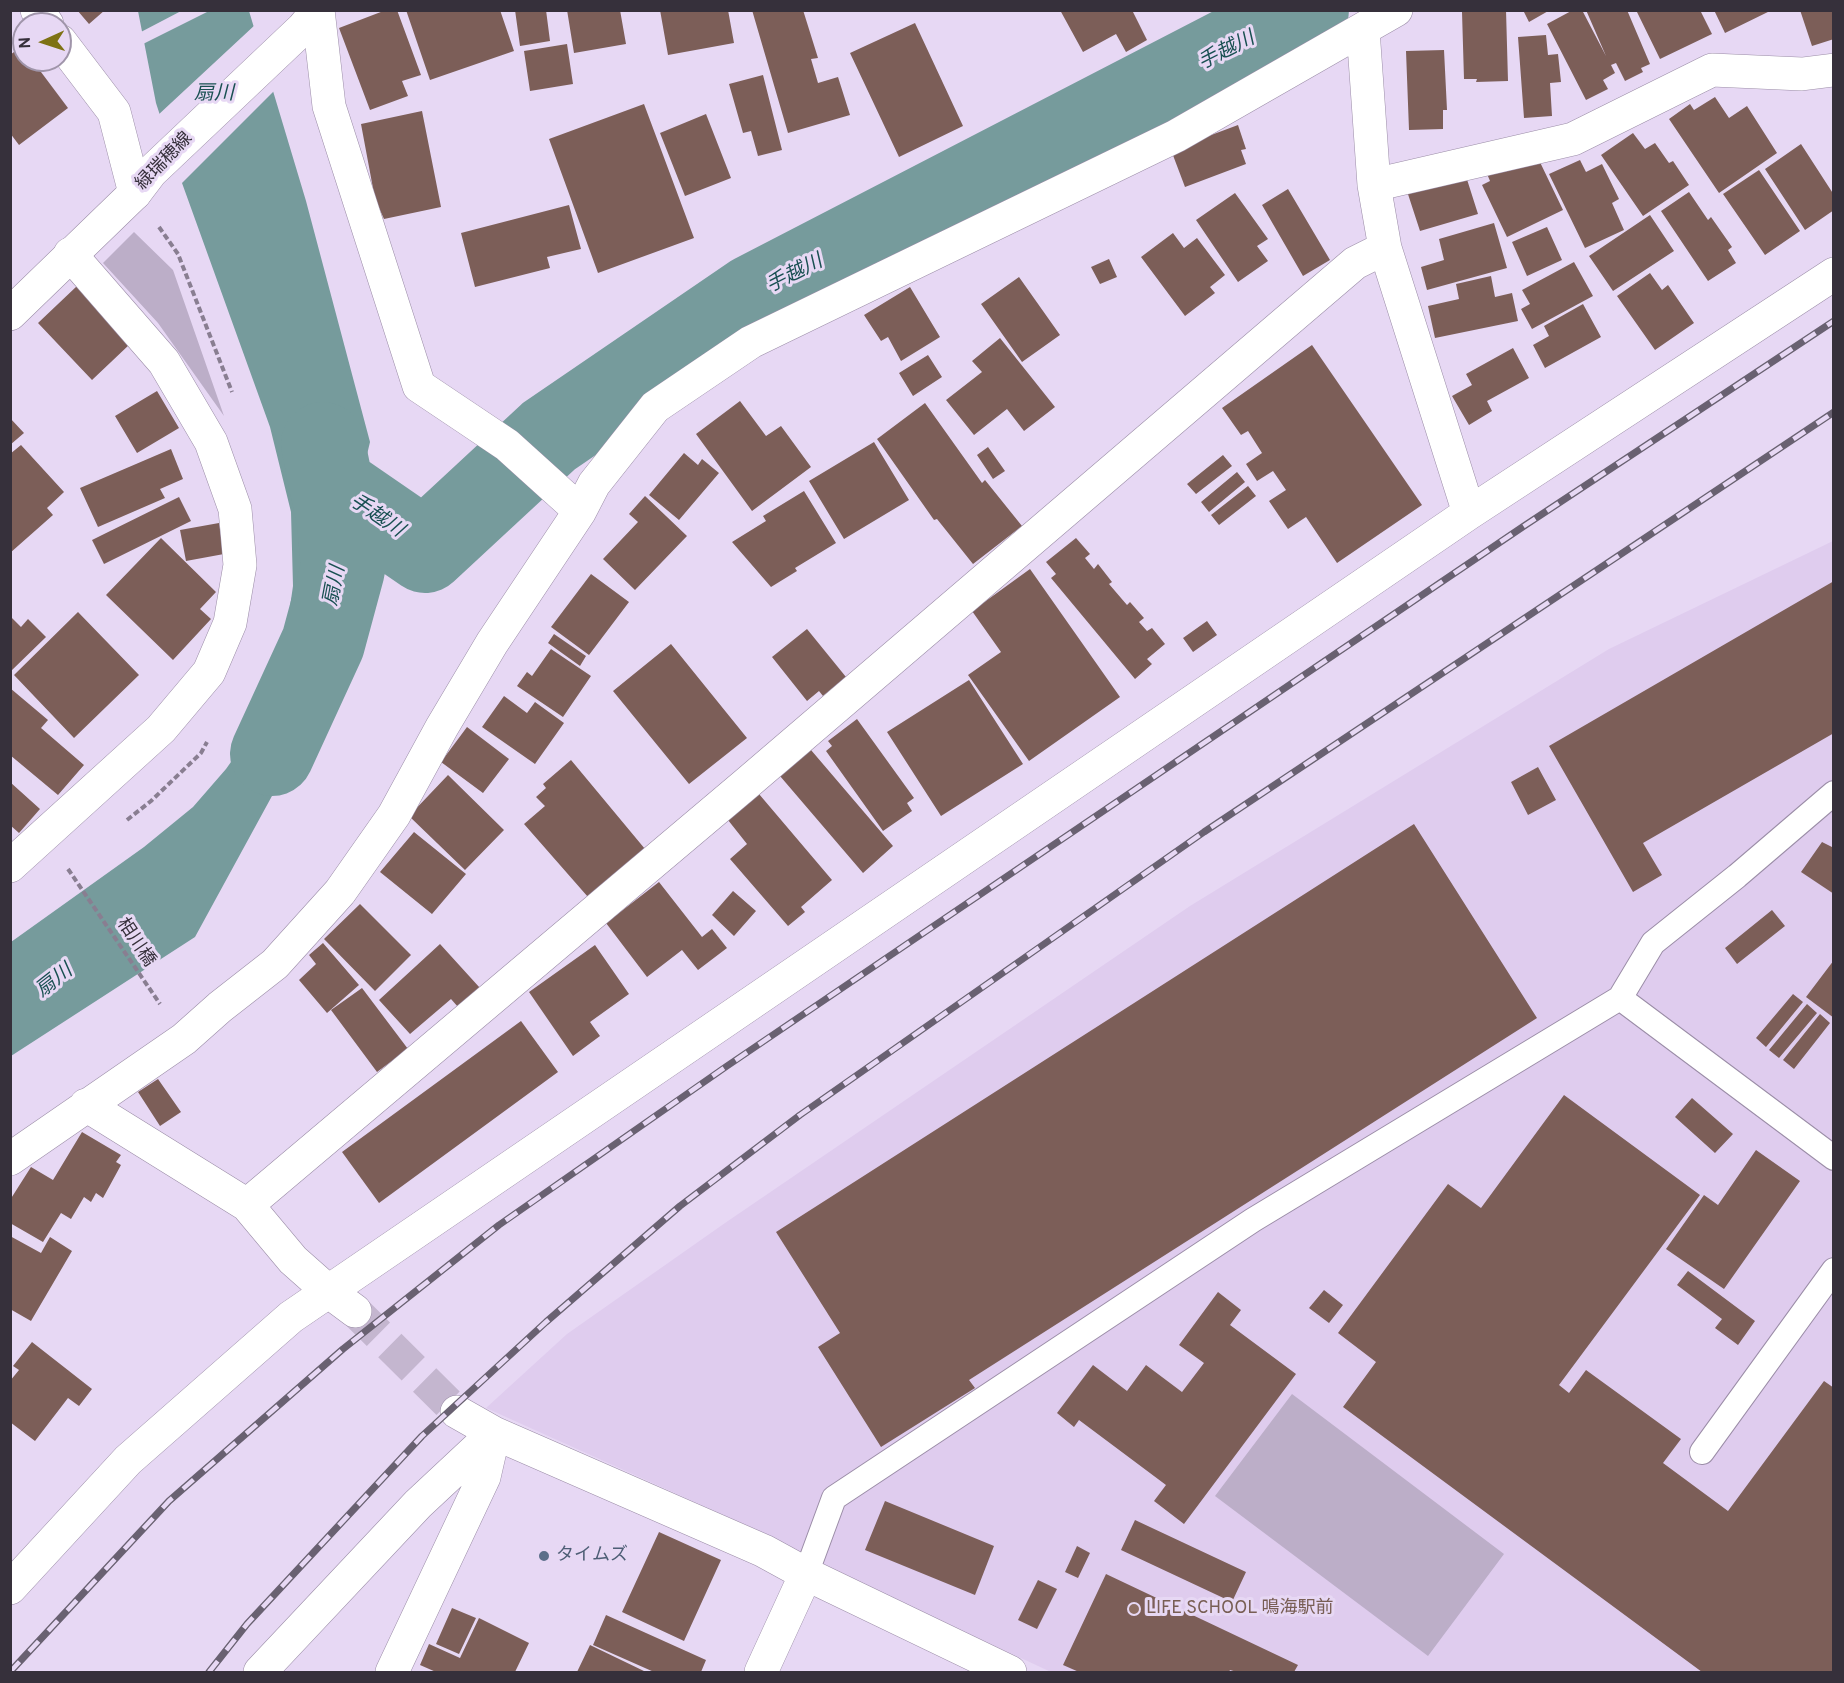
<!DOCTYPE html>
<meta charset="utf-8">
<style>
body{margin:0}
#map{position:relative;width:1844px;height:1683px;overflow:hidden;background:#e7d8f4;font-family:Overpass,sans-serif}
canvas{display:block}
.frame{position:absolute;inset:0;border:12px solid #36303b;pointer-events:none}
.north{position:absolute;left:12px;top:12px;width:60px;height:60px;box-sizing:border-box;background:#e7d8f4;border:2px solid #a095aa;border-radius:50%;rotate:267deg;font-size:16px;font-weight:700;line-height:24px;text-align:center;color:#36303b}
.north::after{content:'';display:block;margin:auto;width:21px;height:27px;background:#7e7214;clip-path:polygon(50% 0,100% 100%,50% 72%,0 100%)}
</style>
<div id="map">
<canvas width="1844" height="1683"></canvas>
<div class="frame"></div>
<div class="north">N</div>
</div>
<script>
const ctx = document.querySelector('canvas').getContext('2d');
ctx.lineJoin = 'round';
function fillPath(path, color) { ctx.fillStyle = color; ctx.fill(path, 'evenodd'); }
const shape = rows => new Path2D(rows.map(r => 'M' + r).join(''));
function strokePath(path, color, width, dash) { ctx.strokeStyle = color; ctx.lineWidth = width; ctx.lineCap = dash ? 'butt' : 'round'; ctx.setLineDash(dash || []); ctx.stroke(path); }
function write(font, color, halo, rows, align = 'center') {
  ctx.font = font + ' Overpass,"Noto Sans JP",sans-serif'; ctx.lineWidth = 6; ctx.setLineDash([]); ctx.textBaseline = 'middle'; ctx.strokeStyle = halo; ctx.fillStyle = color; for (const [text, x, y, turn = 0] of rows) {
    ctx.save(); ctx.translate(x, y); ctx.rotate((+turn || 0) * Math.PI / 180); ctx.textAlign = isNaN(turn) ? turn : align; if (halo) ctx.strokeText(text, 0, 0); ctx.fillText(text, 0, 0); ctx.restore();
  }
}
const built = shape([
 [1833,541,1833,1672,1051,1672,827,1568,768,1535,486,1408,567,1334,725,1223,1190,906,1609,649]
]);
const green = shape([
 [134,232,173,270,224,416,158,323,103,263],
 [1292,1394,1504,1554,1428,1656,1215,1496]
]);
const water = shape([
 [138,11,249,11,306,201,370,442,296,752,195,937,11,1056,11,942,144,847,193,807,226,769,260,721,283,655,293,586,291,512,270,427,182,183,156,103]
]);
const pier = shape([
 [183,10,209,11,141,45,139,33],
 [256,24,276,89,180,185,157,116]
]);
const river = shape([
 [332,487,425,551,549,436,754,296,1307,10],
 [272,754,323,643,343,569,339,522,323,444]
]);
const building = shape([
 [77,10,105,10,89,24],
 [386,10,397,10,421,75,402,81,408,96,370,110,339,28],
 [406,10,500,10,514,51,430,80],
 [515,10,546,10,550,41,520,46],
 [567,10,620,10,626,44,574,53],
 [660,10,728,10,734,43,668,55],
 [752,10,803,10,818,58,811,59,818,83,838,77,850,115,788,133],
 [1060,10,1132,10,1147,40,1126,52,1116,34,1083,52],
 [1474,10,1506,10,1508,81,1476,82,1477,79,1464,79,1462,12],
 [1523,10,1550,10,1529,22],
 [1573,10,1582,10,1606,56,1586,10,1627,10,1650,64,1641,68,1643,72,1625,81,1616,63,1611,65,1615,73,1603,80,1608,89,1586,100,1547,24],
 [1636,10,1700,10,1712,34,1660,59],
 [1714,10,1772,10,1725,33],
 [1800,10,1834,10,1834,39,1812,46],
 [915,23,963,126,899,157,850,53],
 [1546,35,1548,55,1558,54,1561,82,1550,83,1552,116,1524,118,1518,37],
 [567,44,573,84,530,91,524,51],
 [22,46,24,60,32,60,68,108,19,145,10,133,10,55],
 [1444,50,1447,110,1443,110,1443,129,1409,130,1406,51],
 [763,75,782,150,758,156,751,131,743,133,729,84],
 [1715,97,1729,118,1747,106,1777,153,1719,193,1669,119,1690,104,1694,110],
 [644,104,694,238,598,273,549,139],
 [422,111,441,207,384,219,375,199,361,124],
 [706,114,731,178,685,196,660,133],
 [1238,125,1246,149,1241,150,1246,164,1185,187,1171,150],
 [1633,133,1645,149,1655,143,1669,163,1673,161,1689,185,1643,216,1601,155],
 [1801,144,1834,195,1834,210,1805,230,1765,169],
 [1538,158,1563,210,1507,237,1482,185,1490,181,1485,169],
 [1580,160,1586,172,1602,164,1619,199,1612,203,1624,230,1585,248,1549,174],
 [1464,170,1478,214,1420,231,1406,188],
 [1759,170,1800,231,1765,255,1723,194],
 [1288,189,1330,260,1303,276,1262,205],
 [1689,192,1708,220,1711,217,1732,247,1728,250,1736,263,1708,281,1661,211],
 [1235,193,1268,239,1257,246,1268,261,1238,282,1196,220],
 [569,205,581,249,547,257,550,268,475,287,461,233],
 [1650,215,1674,251,1613,291,1589,256],
 [1494,223,1507,268,1427,290,1421,267,1444,260,1439,239],
 [1547,227,1562,260,1527,276,1512,242],
 [1173,233,1184,248,1197,238,1225,275,1210,287,1215,293,1185,316,1141,257],
 [1109,259,1117,277,1100,284,1091,267],
 [1574,262,1593,296,1532,329,1521,309,1530,304,1522,290],
 [1650,273,1662,290,1668,285,1694,323,1655,350,1617,296],
 [1491,276,1495,297,1512,293,1518,321,1435,338,1428,306,1459,299,1456,284],
 [1019,277,1060,335,1022,362,981,304],
 [77,286,130,344,92,380,38,323],
 [910,287,940,337,901,361,888,337,881,341,864,315],
 [1583,304,1601,337,1545,368,1533,345,1549,336,1544,326],
 [1000,338,1055,407,1024,431,1007,409,974,435,946,400,982,372,972,361],
 [1312,345,1422,505,1337,563,1306,517,1288,529,1269,501,1286,490,1273,471,1257,481,1246,464,1262,453,1248,431,1241,435,1222,408],
 [1513,348,1529,378,1487,401,1492,411,1469,425,1452,396,1472,385,1466,374],
 [928,355,942,377,913,396,899,373],
 [157,391,179,428,137,453,115,416],
 [740,401,766,436,781,426,811,467,752,511,696,434],
 [925,403,982,483,985,480,1022,526,973,564,937,519,934,520,877,439],
 [10,418,24,433,10,445],
 [874,442,909,500,844,539,809,481],
 [21,445,64,492,47,508,53,515,10,553,10,454],
 [988,447,1005,471,993,479,977,455],
 [171,449,183,479,160,489,165,498,98,527,80,488],
 [684,453,698,465,702,459,719,473,679,520,649,495],
 [1223,455,1232,466,1196,494,1187,484],
 [1237,472,1245,482,1209,512,1201,502],
 [1248,486,1256,496,1219,525,1211,515],
 [804,491,836,543,795,568,797,571,771,587,732,542,766,521,763,516],
 [645,496,687,536,635,590,603,559,638,522,629,514],
 [179,497,191,521,104,564,92,540],
 [219,523,224,554,186,561,180,530],
 [161,538,216,592,200,609,211,619,173,660,106,595],
 [1076,538,1090,554,1085,558,1094,569,1098,564,1112,582,1109,584,1127,605,1130,602,1144,618,1139,622,1147,631,1152,628,1165,644,1147,659,1152,664,1135,679,1051,578,1056,574,1046,562],
 [1030,569,1120,697,1029,761,968,675,1001,652,972,611],
 [591,574,629,602,589,655,551,627],
 [1834,581,1834,733,1643,843,1662,875,1633,892,1549,746],
 [78,612,139,675,74,738,14,675],
 [10,616,21,627,28,619,46,637,10,672],
 [1207,621,1217,635,1193,652,1183,638],
 [807,629,846,677,823,696,819,691,807,701,772,657],
 [554,634,586,656,580,666,548,643],
 [671,644,747,738,689,784,613,691],
 [551,649,591,676,563,717,517,686,527,672,532,676],
 [969,680,1023,764,941,816,887,732],
 [10,688,48,720,41,728,84,765,58,795,10,755],
 [504,696,527,713,535,702,564,723,535,764,482,727],
 [857,719,914,798,907,803,912,811,883,831,826,751,832,746,828,741],
 [467,727,509,759,483,793,441,762],
 [811,750,893,846,863,873,780,776],
 [571,760,645,849,588,897,524,824,545,806,536,797,546,788,543,784],
 [1538,767,1556,800,1528,815,1511,782],
 [448,775,504,830,465,870,409,816],
 [10,782,40,809,19,833,10,825],
 [759,794,832,880,801,907,805,912,788,926,730,859,747,844,728,820],
 [1414,824,1537,1018,969,1380,975,1388,881,1447,818,1347,840,1333,776,1232],
 [414,832,466,874,432,914,380,872],
 [1822,842,1832,847,1834,845,1834,894,1801,872],
 [659,882,702,937,712,929,727,948,698,970,682,950,647,977,606,923],
 [733,891,756,911,734,936,712,915],
 [360,904,411,955,375,991,324,939],
 [1772,910,1785,926,1737,964,1725,948],
 [323,943,359,985,327,1013,299,980,316,964,309,955],
 [440,944,480,988,458,1007,451,999,410,1034,379,1000],
 [595,945,629,994,590,1022,600,1036,573,1056,529,992],
 [1834,960,1834,1018,1806,997],
 [362,988,408,1049,377,1072,331,1010],
 [1793,994,1803,1002,1766,1047,1756,1038],
 [1807,1004,1817,1013,1779,1058,1769,1050],
 [1820,1014,1830,1023,1794,1069,1783,1060],
 [521,1021,558,1072,379,1203,342,1152],
 [158,1079,181,1112,160,1126,138,1092],
 [1564,1095,1700,1195,1559,1385,1569,1393,1586,1370,1681,1439,1663,1463,1728,1511,1824,1381,1834,1388,1834,1672,1702,1672,1343,1407,1376,1362,1338,1333,1448,1184,1481,1208],
 [1692,1098,1733,1134,1715,1153,1675,1117],
 [82,1132,121,1155,116,1162,121,1165,103,1198,96,1193,91,1202,84,1197,71,1219,61,1213,43,1242,10,1223,10,1200,31,1167,53,1180],
 [1756,1150,1800,1181,1724,1289,1666,1249,1704,1195,1718,1205],
 [10,1236,41,1253,50,1237,72,1251,31,1321,10,1309],
 [1688,1271,1755,1321,1738,1345,1715,1328,1722,1319,1677,1285],
 [1324,1290,1343,1305,1329,1323,1309,1308],
 [1218,1292,1241,1310,1230,1325,1296,1374,1184,1524,1154,1501,1166,1485,1079,1420,1074,1427,1057,1413,1093,1365,1127,1391,1146,1365,1182,1392,1204,1363,1179,1345],
 [32,1342,92,1389,79,1406,68,1398,35,1441,10,1422,10,1381,19,1370,13,1366],
 [885,1501,994,1546,975,1595,865,1550],
 [1135,1520,1246,1572,1232,1602,1121,1550],
 [659,1532,721,1560,684,1641,622,1612],
 [1077,1546,1090,1553,1078,1578,1065,1572],
 [1106,1574,1298,1665,1294,1672,1237,1672,1230,1670,1229,1672,1079,1672,1063,1665],
 [1038,1580,1057,1589,1037,1629,1018,1620],
 [452,1608,476,1618,459,1654,436,1644],
 [606,1615,706,1660,701,1672,654,1672,593,1645],
 [479,1618,529,1643,515,1672,436,1672,420,1665,429,1644,460,1658],
 [590,1645,646,1672,577,1672]
]);
const streetTunnel = shape([
 [355,1311,457,1412]
]);
const path = shape([
 [159,227,178,254,232,392],
 [127,820,151,801,201,753,207,742],
 [68,869,160,1004]
]);
const lane = shape([
 [1620,998,1834,1158],
 [1702,1452,1834,1270],
 [806,1574,834,1498,1253,1220,1620,998,1653,943,1737,876,1834,793]
]);
const street = shape([
 [37,10,47,24],
 [318,10,329,106,419,386,507,445,580,511],
 [60,41,114,112,135,193],
 [1374,185,1573,139,1712,70,1802,74,1834,70],
 [1385,248,1469,513],
 [10,866,161,729,209,672,230,623,240,565,235,509,211,442,164,362,70,254],
 [86,1105,247,1205,293,1260,328,1291,355,1311],
 [10,1159,184,1039,220,1007,275,964,340,892,394,815,442,727,492,643,580,511,594,484,655,407,751,342,1176,136,1396,10],
 [247,1205,746,784,1355,263,1385,248,1374,185,1363,30],
 [457,1412,494,1433,764,1551,806,1574,1010,1672],
 [10,1588,128,1460,291,1317,1469,513,1834,274],
 [260,1672,418,1504,494,1433],
 [392,1672,484,1477,494,1433],
 [761,1672,806,1574]
]);
const secondary = shape([
 [10,314,135,193,151,172,303,28,318,10]
]);
const rail = shape([
 [10,1672,169,1501,343,1349,499,1225,727,1066,1524,526,1834,321],
 [209,1672,247,1624,422,1436,546,1322,680,1206,800,1115,1204,832,1834,412]
]);
const markers = [
 [544,1556,6,"#5c6f8a"],
 [1134,1609,6,"#8d6e63"]
];
const streetNames = [
 ["緑瑞穂線",165,162,-46],
 ["相川橋",135,943,56]
];
const serviceNames = [
 ["タイムズ",556,1556]
];
const educationNames = [
 ["LIFE SCHOOL 鳴海駅前",1146,1609]
];
const waterNames = [
 ["手越川",1227,52,-27],
 ["扇川",214,95],
 ["手越川",795,275,-27],
 ["手越川",376,517,34],
 ["扇川",336,586,-79],
 ["扇川",55,982,-38]
];
fillPath(built, '#dfccee');
fillPath(green, '#bcaec8');
fillPath(water, '#769b9c');
fillPath(pier, '#e7d8f4');
strokePath(river, '#769b9c', 84);
fillPath(building, '#7c5e58');
strokePath(streetTunnel, '#c4b6cf', 33, [33, 16]);
strokePath(lane, '#9b8da7', 26);
strokePath(street, '#9b8da7', 34);
strokePath(secondary, '#9b8da7', 34);
strokePath(path, '#897e91', 4, [6, 3]);
strokePath(lane, '#fff', 24);
strokePath(street, '#fff', 33);
strokePath(secondary, '#fff', 33);
strokePath(rail, '#696171', 7);
strokePath(rail, '#e7d8f4', 4.5, [14]);
for (const [x, y, r, color] of markers) { const dot = new Path2D(); dot.arc(x, y, r, 0, 2 * Math.PI); ctx.fillStyle = color; ctx.fill(dot); strokePath(dot, '#e7d8f4', 2); }
write('18px', '#36303b', '#e7d8f4', streetNames);
write('18px', '#4e5e75', '#e7d8f4', serviceNames, 'left');
write('18px', '#785e54', '#e7d8f4', educationNames, 'left');
write('italic 20px', '#195052', '#e7d8f4', waterNames);
</script>
